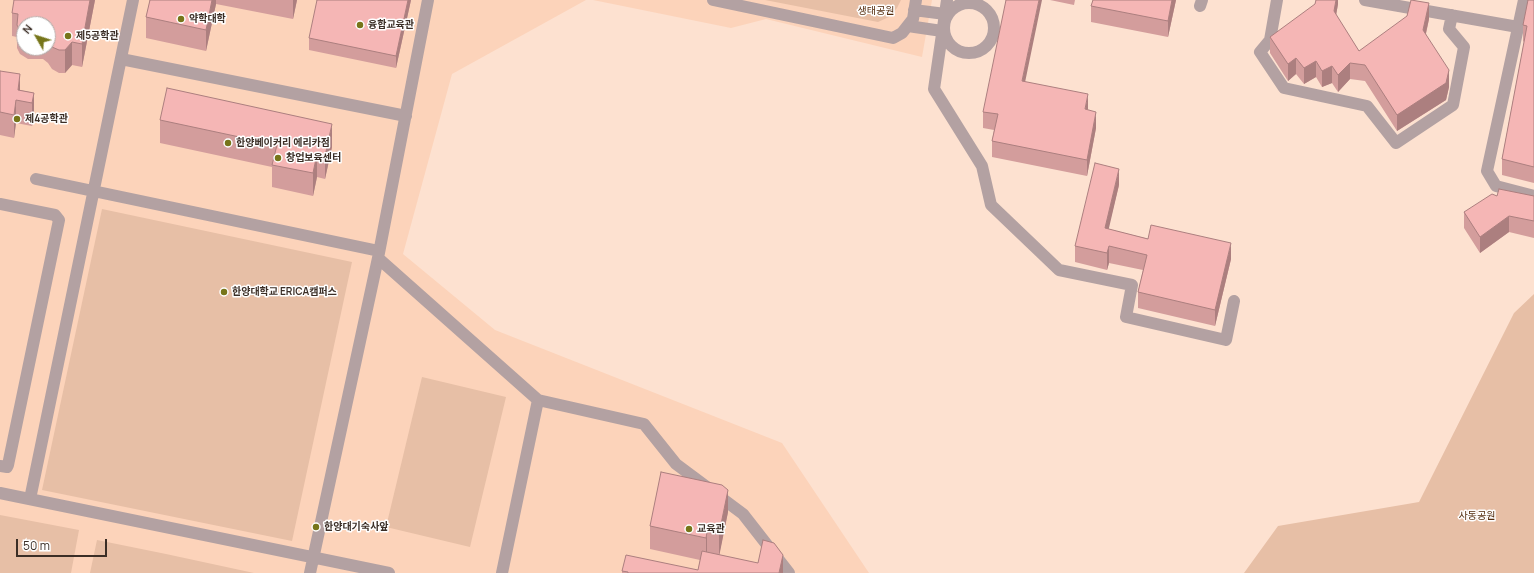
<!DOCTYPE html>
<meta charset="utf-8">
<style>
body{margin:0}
#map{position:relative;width:1534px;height:573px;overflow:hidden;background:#fde1d0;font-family:Manrope,sans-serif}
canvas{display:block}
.north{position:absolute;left:16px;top:16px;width:40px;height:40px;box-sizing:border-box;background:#fff;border:1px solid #b1aba8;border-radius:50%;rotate:309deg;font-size:11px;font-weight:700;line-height:16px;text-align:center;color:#3b2e26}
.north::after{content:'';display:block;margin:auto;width:14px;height:18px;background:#76751a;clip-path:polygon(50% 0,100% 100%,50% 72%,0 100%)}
.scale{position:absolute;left:16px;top:539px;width:91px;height:18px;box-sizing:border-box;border:2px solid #3b2e26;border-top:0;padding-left:5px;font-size:12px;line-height:14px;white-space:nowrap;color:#3b2e26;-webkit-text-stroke:3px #fff;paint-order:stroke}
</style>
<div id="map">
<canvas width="1534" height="573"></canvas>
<div class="north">N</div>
<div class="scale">50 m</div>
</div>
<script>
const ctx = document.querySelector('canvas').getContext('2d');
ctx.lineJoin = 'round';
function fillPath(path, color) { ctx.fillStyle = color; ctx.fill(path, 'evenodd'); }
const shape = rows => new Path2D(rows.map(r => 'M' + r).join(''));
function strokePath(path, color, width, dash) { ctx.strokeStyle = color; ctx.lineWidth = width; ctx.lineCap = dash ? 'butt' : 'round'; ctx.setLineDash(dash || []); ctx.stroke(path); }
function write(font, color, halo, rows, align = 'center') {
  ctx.font = font + ' Manrope,"Noto Sans KR",sans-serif'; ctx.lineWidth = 3; ctx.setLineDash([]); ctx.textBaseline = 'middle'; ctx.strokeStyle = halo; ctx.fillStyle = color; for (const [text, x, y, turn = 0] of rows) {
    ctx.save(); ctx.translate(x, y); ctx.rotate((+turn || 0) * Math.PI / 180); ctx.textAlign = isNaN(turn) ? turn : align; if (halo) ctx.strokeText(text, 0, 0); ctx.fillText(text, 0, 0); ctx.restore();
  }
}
const built = shape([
 [0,0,586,0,452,74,403,254,495,330,782,443,869,573,0,573],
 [24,24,48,24,48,48,24,48],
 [593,0,932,0,922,57,766,19,731,28]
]);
const green = shape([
 [765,0,901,0,897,8,889,17,878,22],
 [102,209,352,262,292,541,42,490],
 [1534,294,1534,573,1244,573,1278,526,1419,502,1514,313],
 [422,377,506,397,470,547,386,527],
 [0,515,79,530,71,573,0,573],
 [97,540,166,554,254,573,90,573]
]);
const minor = shape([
 [713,0,893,38,902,33,913,19,916,0],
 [947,0,934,89,982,166,991,205,1059,270,1132,285,1126,317,1226,340,1234,301],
 [1277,0,1270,40,1260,52,1284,88,1367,106,1396,143,1453,105,1464,47,1449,29,1452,15],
 [1365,0,1518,27],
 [1524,0,1487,171,1496,186,1534,196],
 '944 28a25 25 0 1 1 50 0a25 25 0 1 1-50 0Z',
 [1200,6,1202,0],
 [914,10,945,14],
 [908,26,942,31],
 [121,59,406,116],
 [36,179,379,251],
 [0,204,55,215,59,220,8,465,7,467,0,466],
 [378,258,538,400,644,424,676,464,743,514,789,573],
 [0,493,389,573],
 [30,499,133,0],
 [310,573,378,258,428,0],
 [502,573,538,400]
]);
const wall = shape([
 [95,0,82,67,72,65,65,73,59,73,52,69,48,63,43,59,28,59,20,54,17,48,17,37,12,36,12,13],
 [24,24,48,24,48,48,24,48],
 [150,0,297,0,293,19,216,4,206,51,146,38,146,17],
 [411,0,396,68,309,50,309,38],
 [1050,0,1075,0,1074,5],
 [1093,0,1176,0,1168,37,1091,22,1091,6],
 [1338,0,1338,4,1336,15,1359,51,1429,19,1426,34,1449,87,1446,100,1397,131,1365,81,1350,79,1338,92,1332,83,1322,87,1316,77,1304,84,1296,74,1288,81,1270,53,1270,37],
 [1534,0,1534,183,1502,175,1502,159,1524,42,1523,41,1523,25],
 [0,71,20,90,34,93,34,116,32,126,16,123,14,138,0,135],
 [1025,82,1088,110,1096,128,1087,176,992,157,992,141,994,130,983,128,983,112],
 [160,120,332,147,325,179,317,177,313,196,272,187,272,167,160,143],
 [1119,185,1108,229,1231,259,1215,326,1138,308,1138,292,1143,270,1109,263,1107,270,1075,262,1075,246],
 [1497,196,1534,196,1534,238,1509,232,1480,253,1464,228,1464,212],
 [728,512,719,555,783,573,622,573,622,571,698,570,700,560,650,549,650,526]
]);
const shadedWall = shape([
 [90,0,95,0,82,67,82,44],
 [212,0,216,0,216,4,206,51,206,30],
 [293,0,297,0,293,19],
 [408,0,411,0,396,68,396,56],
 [1039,0,1042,0,1022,97,1022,81],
 [1172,0,1176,0,1168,37,1168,21],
 [1336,0,1338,0,1338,4,1334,27,1334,11],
 [1429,3,1429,19,1423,46,1423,30],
 [72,42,72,65,65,73,65,50],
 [1296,58,1296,74,1288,81,1288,64],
 [1316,61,1316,77,1304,84,1304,68],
 [1350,63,1350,79,1338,92,1338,75],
 [1332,66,1332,83,1322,87,1322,71],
 [1449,70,1449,87,1446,100,1397,131,1397,115],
 [20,74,20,97,18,90],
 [34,93,34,116,32,126,32,103],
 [1088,94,1088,110,1085,109],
 [16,100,16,123,14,138,14,115],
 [1096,112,1096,128,1087,176,1087,160],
 [332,124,332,147,325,179,325,156],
 [317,154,317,177,313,196,313,173],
 [1119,169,1119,185,1105,245,1105,228],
 [1509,216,1509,232,1480,253,1480,237],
 [1231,243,1231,259,1215,326,1215,310],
 [1109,246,1109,263,1107,270,1107,253],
 [728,490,728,512,719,557,719,534],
 [707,532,707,554,706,561,706,538],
 [783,555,783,573,779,573]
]);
const building = shape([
 [14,0,90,0,82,44,72,42,65,50,59,50,52,47,48,40,48,24,24,24,24,34,20,31,17,25,18,14,12,13,14,0],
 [150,0,212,0,206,30,146,17,150,0],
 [317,0,408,0,396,56,309,38,317,0],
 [1006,0,1039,0,1022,81,1088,94,1085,109,1096,112,1087,160,992,141,998,114,983,112,1006,0],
 [1093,0,1172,0,1168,21,1091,6,1093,0],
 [1316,0,1336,0,1334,11,1359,51,1407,16,1411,0,1429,3,1423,30,1449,70,1446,83,1397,115,1365,65,1350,63,1338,75,1332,66,1322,71,1316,61,1304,68,1296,58,1288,64,1270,37,1315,4,1316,0],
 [1528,0,1534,0,1534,167,1502,159,1527,26,1523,25,1528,0],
 [0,71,20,74,18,90,34,93,32,103,16,100,14,115,0,112,0,71],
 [167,88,332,124,325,156,317,154,313,173,272,165,277,145,160,120,167,88],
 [1095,163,1119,169,1105,228,1148,239,1151,225,1231,243,1215,310,1138,292,1147,255,1109,246,1107,253,1075,246,1095,163],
 [1499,189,1534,196,1534,221,1509,216,1480,237,1464,212,1492,194,1497,196,1499,189],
 [661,472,722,485,728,490,719,534,707,532,706,538,650,526,661,472],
 [763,540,774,543,783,555,779,573,628,573,628,572,622,571,626,555,698,570,702,551,758,563,763,540]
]);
const markers = [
 [181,19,4,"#76751a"],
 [360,25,4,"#76751a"],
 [68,36,4,"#76751a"],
 [17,119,4,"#76751a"],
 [228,143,4,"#76751a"],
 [278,158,4,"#76751a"],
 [224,292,4,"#76751a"],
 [316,527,4,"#76751a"],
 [689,529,4,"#76751a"]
];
const parkNames = [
 ["생태공원",876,11],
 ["사동공원",1477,516]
];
const poiNames = [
 ["약학대학",189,19],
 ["융합교육관",368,25],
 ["제5공학관",76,36],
 ["제4공학관",25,119],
 ["한양베이커리 에리카점",236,143],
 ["창업보육센터",286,158],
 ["한양대학교 ERICA캠퍼스",232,292],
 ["한양대기숙사앞",324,527],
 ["교육관",697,529]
];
fillPath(built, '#fcd3ba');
fillPath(green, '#e7bfa6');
strokePath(minor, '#b3a1a2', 12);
fillPath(wall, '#d39d9c');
fillPath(shadedWall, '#ac7f7f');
fillPath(building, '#f5b6b5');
strokePath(building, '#ac7f7f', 1);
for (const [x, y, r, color] of markers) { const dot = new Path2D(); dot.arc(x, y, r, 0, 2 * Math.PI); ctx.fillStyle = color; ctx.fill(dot); strokePath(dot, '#fff', 1.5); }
write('10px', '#532b0c', '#fff', parkNames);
write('bold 10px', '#3b2e26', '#fff', poiNames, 'left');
</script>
